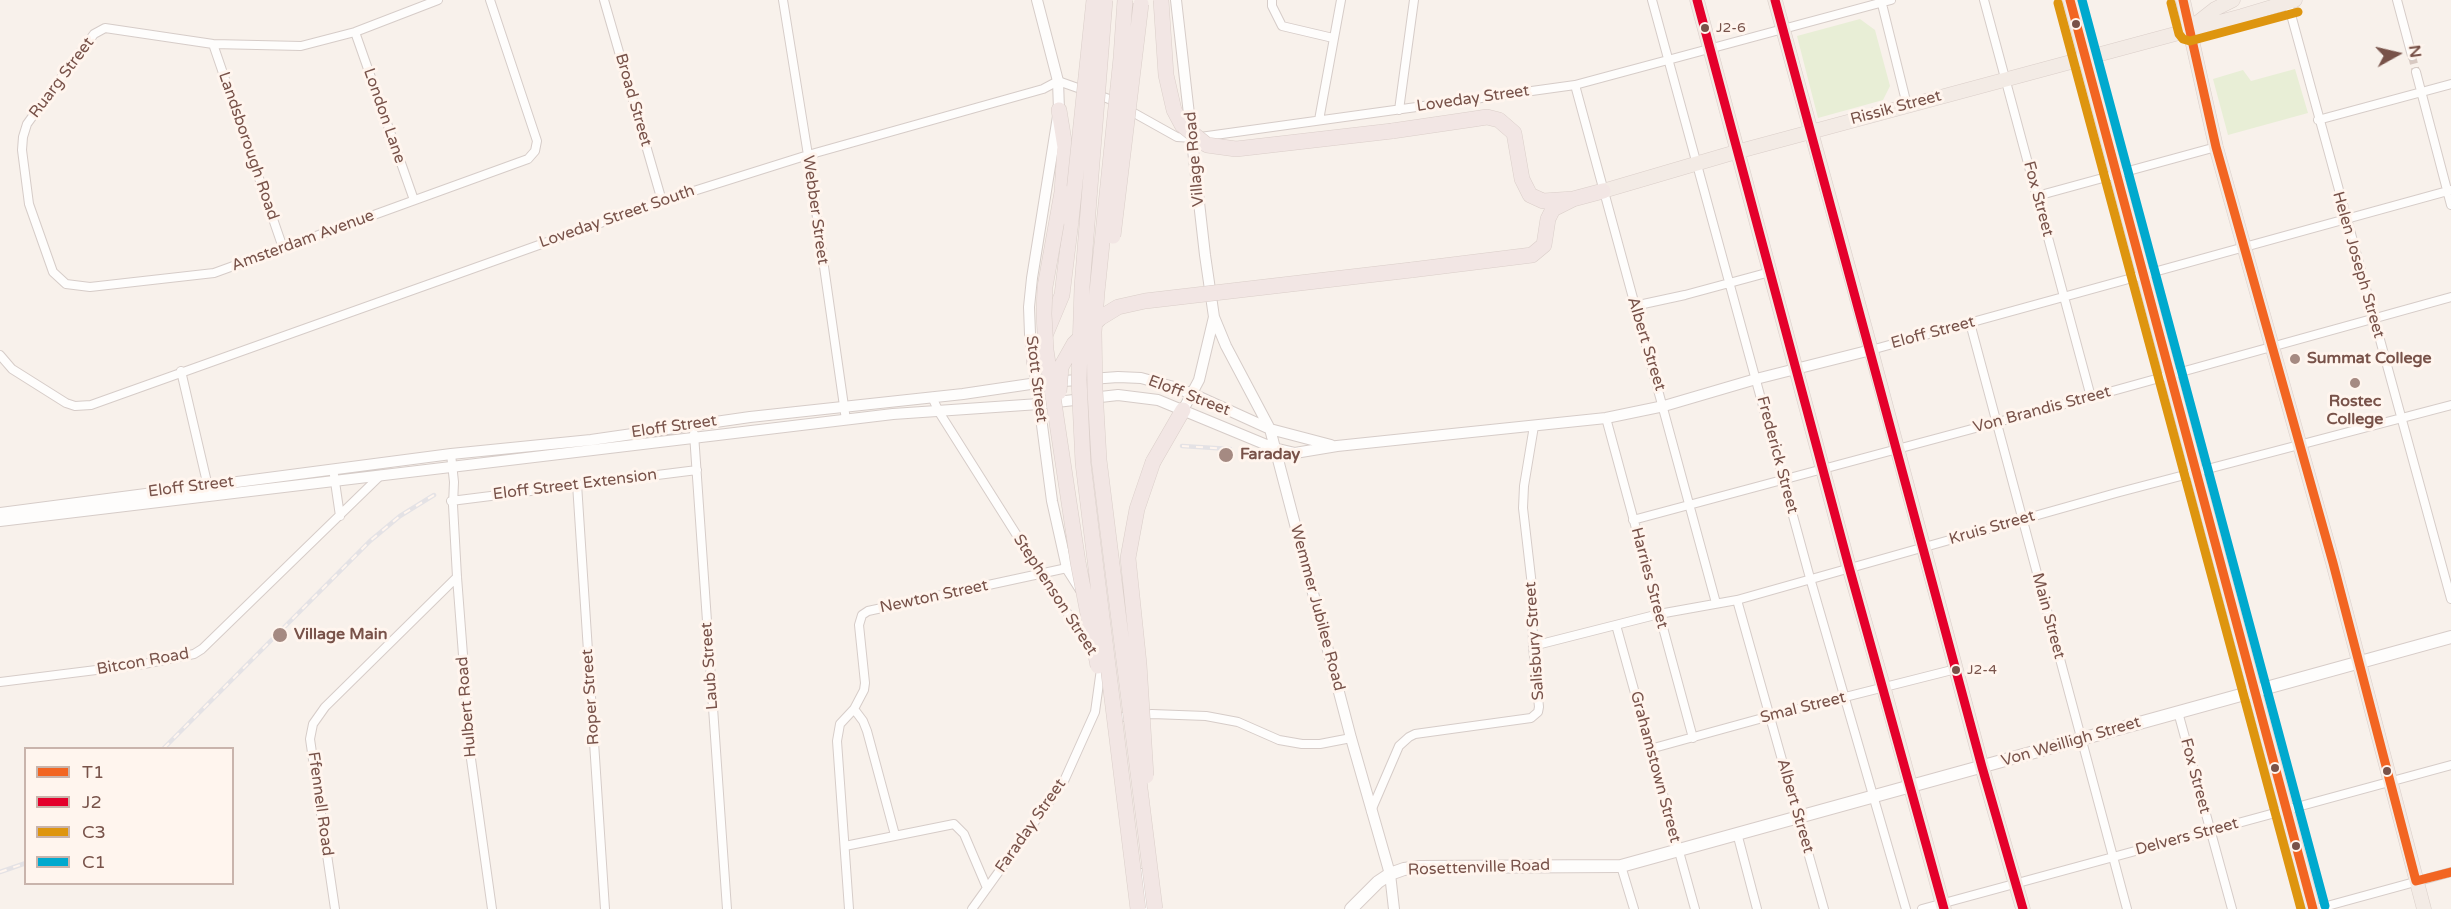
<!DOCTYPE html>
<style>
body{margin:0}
#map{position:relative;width:2451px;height:909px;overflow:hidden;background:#f8f1eb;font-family:"Varela Round",sans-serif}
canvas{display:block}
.legend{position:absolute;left:24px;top:747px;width:210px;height:138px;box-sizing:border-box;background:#fff5ee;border:2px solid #c9b4ac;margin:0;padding:8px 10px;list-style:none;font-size:18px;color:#785249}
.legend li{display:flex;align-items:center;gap:12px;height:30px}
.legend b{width:30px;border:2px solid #c9b4ac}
.north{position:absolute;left:2367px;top:24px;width:60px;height:60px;-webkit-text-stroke:4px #fff5ee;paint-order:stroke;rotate:82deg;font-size:16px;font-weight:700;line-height:24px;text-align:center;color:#785249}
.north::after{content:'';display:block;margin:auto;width:21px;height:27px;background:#785249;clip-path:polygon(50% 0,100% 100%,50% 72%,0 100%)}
</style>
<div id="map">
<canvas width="2451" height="909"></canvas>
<ul class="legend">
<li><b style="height:8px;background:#f26522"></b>T1</li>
<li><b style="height:8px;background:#e4002b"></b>J2</li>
<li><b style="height:8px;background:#de950f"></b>C3</li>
<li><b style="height:8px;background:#00a9ce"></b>C1</li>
</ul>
<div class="north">N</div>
</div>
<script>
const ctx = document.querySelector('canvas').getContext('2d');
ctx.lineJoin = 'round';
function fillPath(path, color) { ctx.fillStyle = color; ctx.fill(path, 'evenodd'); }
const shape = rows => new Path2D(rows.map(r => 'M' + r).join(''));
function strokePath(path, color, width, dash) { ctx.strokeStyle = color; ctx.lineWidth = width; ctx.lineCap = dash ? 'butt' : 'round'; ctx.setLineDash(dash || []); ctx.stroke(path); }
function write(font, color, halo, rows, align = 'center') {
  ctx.font = font + ' "Varela Round",sans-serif'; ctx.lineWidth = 6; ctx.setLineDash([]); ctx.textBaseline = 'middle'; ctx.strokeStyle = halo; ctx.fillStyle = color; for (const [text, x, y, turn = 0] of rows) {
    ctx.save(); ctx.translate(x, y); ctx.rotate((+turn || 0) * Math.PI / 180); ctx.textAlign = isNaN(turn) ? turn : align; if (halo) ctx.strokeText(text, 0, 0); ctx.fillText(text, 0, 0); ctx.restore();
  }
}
const green = shape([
 [1860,19,1875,30,1890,86,1883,100,1818,118,1797,36],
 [2295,69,2308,113,2228,135,2213,79,2243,70,2251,81]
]);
const minorTunnel = shape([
 [2412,56,2416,72]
]);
const minor = shape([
 [438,0,355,32,301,46,213,44,105,28,94,34,40,106,27,124,23,137,22,150,29,204,53,272,66,284,90,287,214,273,528,159,535,151,537,141,490,0],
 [604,0,662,201],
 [783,0,808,155,846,420],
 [1272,0,1272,6,1282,26,1333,38],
 [1652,0,1810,578,1906,909],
 [1881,0,1907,105],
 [1984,0,2091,397],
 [2287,0,2451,599],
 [2397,0,2412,56],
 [355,32,414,200],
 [213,44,283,248],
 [2416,72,2451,205],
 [1575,85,1716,603],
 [1399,110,1414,0],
 [1319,120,1341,0],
 [2318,120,2451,84],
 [2037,196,2216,147],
 [1634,306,1685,295,1770,272],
 [1970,323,2127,909],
 [1871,350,2451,190],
 [0,355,12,369,66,403,75,406,91,405,662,201,808,155,1043,89,1058,81,1109,99,1177,137,1193,138,1575,85,1891,0],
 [181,371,209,491],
 [932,397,939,412,1042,575,1090,647],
 [1606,418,1693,738],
 [694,434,727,909],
 [451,454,454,482,453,505,457,577,471,759,492,909],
 [334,475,340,516],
 [577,484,605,909],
 [451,501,697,470],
 [1633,520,2091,397,2451,297],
 [1737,600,1824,909],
 [1616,625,1695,909],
 [1533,646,1659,614,1737,600,2116,493,2451,405],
 [0,682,144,664,194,654,202,649,381,475],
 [854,709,863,721,867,731,895,835],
 [2178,712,2232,909],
 [1120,717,1152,714,1206,716,1238,722,1279,740,1302,744,1320,744,1351,738],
 [1650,749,1770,716,1956,669],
 [1371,811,1399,746,1409,737,1415,734,1531,718,1538,712,1539,707,1533,646,1532,586,1523,508,1524,486,1534,426],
 [1737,833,1757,909],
 [845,846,954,824,964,834,987,888],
 [1621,866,1634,909],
 [335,909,310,739,313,724,325,707,457,577],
 [849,909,837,741,840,724,854,709,864,690,865,683,859,625,862,615,868,611,1067,568],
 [972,909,1064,781,1095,712,1101,669],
 [1922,909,2451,765],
 [2316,909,2451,872]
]);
const tertiary = shape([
 [1037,0,1058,81,1059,110,1032,278,1029,307,1030,334,1052,501,1067,568,1081,590],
 [1176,0,1205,255,1214,317,1226,346,1270,429,1351,738,1390,874,1394,909],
 [1183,410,1199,380,1214,317],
 [0,513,451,454,591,440,750,417,963,394,1037,383,1118,377,1141,378,1170,386,1193,394,1270,429,1331,445],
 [0,521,893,414,1039,404,1118,395,1158,400,1274,448,1295,453,1337,446,1606,418,1664,406,1756,379,1871,350],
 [1141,874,1146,909]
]);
const secondary = shape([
 [1351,909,1378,882,1390,874,1404,869,1420,867,1621,866,2451,637]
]);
const primary = shape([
 [1697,0,1849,567,1884,689,1944,909],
 [1775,0,1871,350,1982,767,2023,909],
 [2070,0,2313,909],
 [2183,0,2216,147,2333,563,2424,909],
 [2192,27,2215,9,2233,0],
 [1603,191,1736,152,2242,16,2295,0]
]);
const motorway = shape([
 [1059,110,1065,147,1062,192],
 [1392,131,1474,119,1487,117,1499,120,1514,133,1522,179,1530,195,1543,201,1573,199],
 [1411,270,1532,255,1544,245,1548,219,1553,209,1573,199,1603,191],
 [1034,362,1062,295,1071,221],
 [1153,462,1183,410]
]);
const rail = shape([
 [1182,446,1230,449],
 [164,748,370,541,400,516,434,495],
 [0,872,26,863]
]);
const motorwayBridge = shape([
 [1105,0,1082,287,1079,380,1083,463,1138,909],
 [1125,0,1121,58,1097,292,1094,332,1095,390,1099,460,1155,909],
 [1161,0,1166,75,1174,110,1182,125,1207,145,1236,149,1392,131],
 [1062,192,1045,287,1044,314,1046,350,1078,562,1098,666],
 [1071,221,1094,0],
 [1113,236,1141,4],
 [1059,392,1061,367,1074,344,1100,318,1118,307,1145,301,1411,270],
 [1146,776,1139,664,1128,558,1137,509,1153,462]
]);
const bus1 = shape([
 [2070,0,2313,909],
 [2183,0,2216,147,2333,563,2416,881,2451,872]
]);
const bus2 = shape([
 [1697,0,1849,567,1944,909],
 [1775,0,1982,767,2023,909]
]);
const bus3 = shape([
 [2058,3,2301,909],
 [2171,3,2179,34,2183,39,2190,41,2298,12]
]);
const bus4 = shape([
 [2082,0,2325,906]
]);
const markers = [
 [2076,24,5,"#785249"],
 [1705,28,5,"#785249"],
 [2295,359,6,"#a58a82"],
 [2355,383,6,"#a58a82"],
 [1226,455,8,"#a58a82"],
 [280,635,8,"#a58a82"],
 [1956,670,5,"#785249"],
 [2275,768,5,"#785249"],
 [2387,771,5,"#785249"],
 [2296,846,5,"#785249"]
];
const busNames = [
 ["J2-6",1716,28],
 ["J2-4",1967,670]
];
const streetNames = [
 ["Ruarg Street",62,78,-53],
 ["Loveday Street",1473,99,-8],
 ["Broad Street",633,100,74],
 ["Rissik Street",1896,108,-15],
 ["London Lane",384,116,71],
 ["Landsborough Road",248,146,71],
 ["Village Road",1195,159,-95],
 ["Fox Street",2038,199,75],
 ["Webber Street",815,210,82],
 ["Loveday Street South",617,217,-19],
 ["Amsterdam Avenue",303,241,-20],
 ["Helen Joseph Street",2358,265,74],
 ["Eloff Street",1933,333,-15],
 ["Albert Street",1646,344,73],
 ["Stott Street",1036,379,83],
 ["Eloff Street",1189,396,21],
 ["Von Brandis Street",2042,410,-15],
 ["Eloff Street",674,427,-8],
 ["Frederick Street",1777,455,75],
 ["Eloff Street Extension",575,485,-7],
 ["Eloff Street",191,487,-7],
 ["Kruis Street",1992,528,-16],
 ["Harries Street",1649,578,75],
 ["Stephenson Street",1055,595,57],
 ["Newton Street",934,597,-12],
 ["Wemmer Jubilee Road",1317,608,75],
 ["Main Street",2048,616,75],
 ["Salisbury Street",1535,641,-94],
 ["Bitcon Road",143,662,-10],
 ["Laub Street",710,666,-94],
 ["Roper Street",591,697,-94],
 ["Hulbert Road",467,707,-95],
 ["Smal Street",1803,708,-14],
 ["Von Weilligh Street",2071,742,-16],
 ["Grahamstown Street",1655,767,75],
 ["Fox Street",2195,776,75],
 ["Ffennell Road",320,804,82],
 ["Albert Street",1795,806,74],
 ["Faraday Street",1031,826,-55],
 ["Delvers Street",2187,837,-15],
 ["Rosettenville Road",1479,868,-2]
];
const poiNames = [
 ["Summat College",2307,359],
 ["Rostec",2355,402,"center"],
 ["College",2355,420,"center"],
 ["Faraday",1240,455],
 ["Village Main",294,635]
];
fillPath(green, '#e8eed6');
strokePath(minorTunnel, '#d8c9c2', 8, [8, 4]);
strokePath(minor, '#d6ccc8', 10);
strokePath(tertiary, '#d6ccc8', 12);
strokePath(secondary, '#d7ccc8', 14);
strokePath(primary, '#dacec9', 15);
strokePath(motorway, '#dacec9', 16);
strokePath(minor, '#fefdfc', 8);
strokePath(tertiary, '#fefdfc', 10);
strokePath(secondary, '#fefdfc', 12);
strokePath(primary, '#f3ebe5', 14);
strokePath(motorway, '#f2e6e4', 15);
strokePath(rail, '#e4e2e5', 4.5);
strokePath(rail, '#fff5ee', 2, [7]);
strokePath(motorwayBridge, '#dacec9', 16, []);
strokePath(motorwayBridge, '#f2e6e4', 15);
strokePath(bus1, '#f26522', 9);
strokePath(bus2, '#e4002b', 9);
strokePath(bus3, '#de950f', 9);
strokePath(bus4, '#00a9ce', 9);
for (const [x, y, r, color] of markers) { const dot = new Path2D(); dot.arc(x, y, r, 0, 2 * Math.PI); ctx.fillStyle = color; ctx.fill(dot); strokePath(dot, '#fff5ee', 2); }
write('14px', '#785249', '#fff5ee', busNames, 'left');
write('16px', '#785249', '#fff5ee', streetNames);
write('bold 16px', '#785249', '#fff5ee', poiNames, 'left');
</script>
